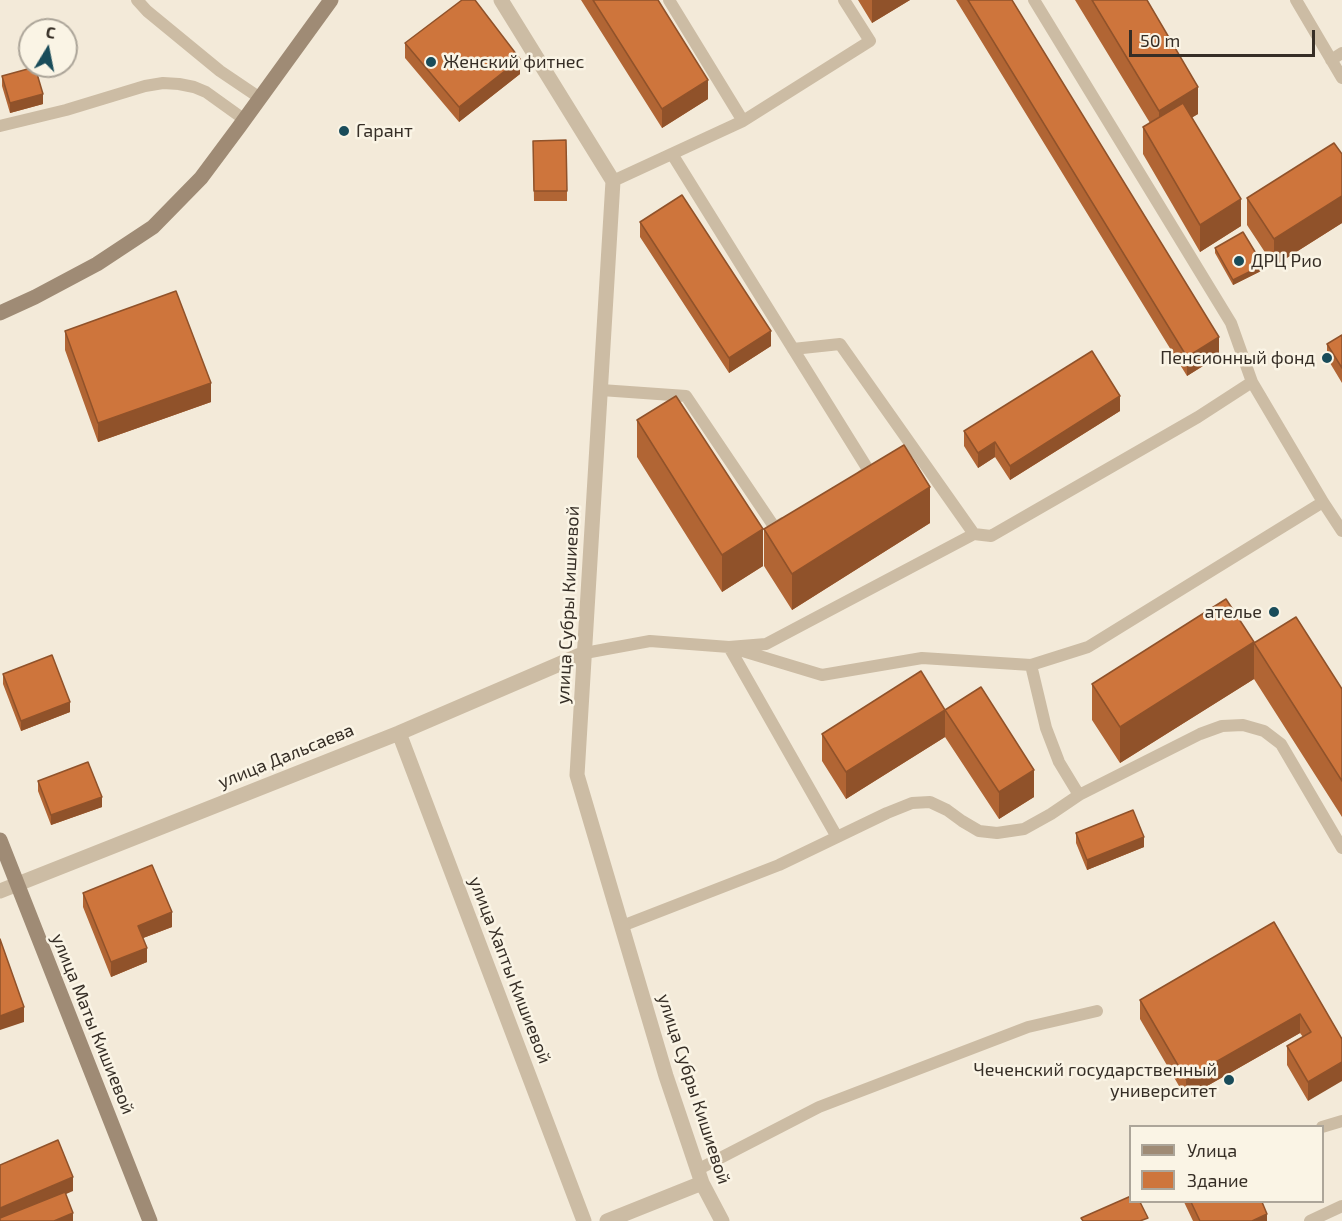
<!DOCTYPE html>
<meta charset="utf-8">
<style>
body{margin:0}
#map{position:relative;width:1342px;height:1221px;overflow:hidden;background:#f3ead9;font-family:"Exo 2",sans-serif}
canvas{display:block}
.legend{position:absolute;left:1129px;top:1125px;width:195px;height:78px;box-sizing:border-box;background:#faf4e5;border:2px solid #aca599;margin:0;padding:8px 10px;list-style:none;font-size:18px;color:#362e26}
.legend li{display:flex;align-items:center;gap:12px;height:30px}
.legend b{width:30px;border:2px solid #aca599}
.north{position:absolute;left:18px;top:18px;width:60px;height:60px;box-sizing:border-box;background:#faf4e5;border:2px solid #aca599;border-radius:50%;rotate:10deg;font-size:16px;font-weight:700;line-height:24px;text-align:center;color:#362e26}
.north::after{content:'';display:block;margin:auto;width:21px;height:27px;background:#194c5a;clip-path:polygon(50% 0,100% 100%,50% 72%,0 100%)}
.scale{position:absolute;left:1129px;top:30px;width:186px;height:27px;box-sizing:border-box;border:3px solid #362e26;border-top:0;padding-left:8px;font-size:18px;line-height:21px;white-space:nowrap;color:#362e26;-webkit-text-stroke:4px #faf4e5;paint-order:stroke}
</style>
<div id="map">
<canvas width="1342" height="1221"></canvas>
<ul class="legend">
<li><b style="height:8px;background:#9f8b75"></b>Улица</li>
<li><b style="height:16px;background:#ce753c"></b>Здание</li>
</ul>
<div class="north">С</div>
<div class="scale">50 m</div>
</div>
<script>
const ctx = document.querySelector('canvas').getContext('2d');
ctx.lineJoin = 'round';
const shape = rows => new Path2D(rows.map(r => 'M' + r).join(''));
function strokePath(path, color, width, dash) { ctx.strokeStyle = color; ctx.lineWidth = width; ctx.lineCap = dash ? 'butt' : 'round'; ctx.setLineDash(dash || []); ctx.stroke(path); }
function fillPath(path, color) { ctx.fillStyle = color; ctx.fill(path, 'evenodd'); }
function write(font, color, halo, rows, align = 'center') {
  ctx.font = font + ' "Exo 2",sans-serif'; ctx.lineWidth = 5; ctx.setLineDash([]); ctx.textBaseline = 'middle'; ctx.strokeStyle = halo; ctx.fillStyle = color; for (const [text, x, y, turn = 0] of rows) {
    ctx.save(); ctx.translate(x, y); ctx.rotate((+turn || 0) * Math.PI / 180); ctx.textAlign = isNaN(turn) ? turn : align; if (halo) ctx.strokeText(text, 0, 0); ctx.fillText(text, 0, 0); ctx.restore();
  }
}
const lane = shape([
 [137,0,147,11,220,71,260,98],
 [1034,0,1231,323,1252,382,1323,502,1342,531],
 [1296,0,1342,78],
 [1331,60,1342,53],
 [743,121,870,41,844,0],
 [0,126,66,110,145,86,163,83,179,84,194,87,206,92,245,120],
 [672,154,869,471,862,476],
 [613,181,743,121,669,0],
 [793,349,840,344,974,534],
 [601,390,686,396,775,528,783,523],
 [729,647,837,837],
 [736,649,822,675,922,658,1031,665,1088,647,1323,502],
 [585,653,650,641,729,647,766,644,974,534,991,536,1198,417,1252,382],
 [1031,665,1046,728,1059,762,1079,795],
 [622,926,779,865,887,813,912,803,930,802,947,810,962,821,979,831,997,833,1024,829,1051,814,1079,795,1200,734,1222,726,1243,725,1264,731,1281,744,1342,848],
 [1322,1127,1342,1121],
 [697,1170,819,1107,1028,1027,1097,1011],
 [1310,1221,1342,1206]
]);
const street = shape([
 [501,0,613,181,577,775,666,1076,702,1183,722,1221],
 [399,733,584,1221],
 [0,891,399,733,585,653],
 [607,1221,702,1183]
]);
const secondary = shape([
 [0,313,35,297,97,264,153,227,201,178,239,127,331,0],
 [0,840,150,1221]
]);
const wall = shape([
 [581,0,658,0,708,99,662,128],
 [858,0,910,0,872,23],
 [956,0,1012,0,1219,356,1187,376],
 [1075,0,1147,0,1198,114,1192,117,1241,226,1200,252,1143,154,1143,127,1150,123],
 [405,43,520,74,459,122,405,58],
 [2,76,43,104,10,113,2,86],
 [533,141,567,191,567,201,534,201],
 [1342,154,1342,223,1274,266,1247,225,1247,198],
 [640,222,771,346,729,373,640,237],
 [1215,248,1263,270,1233,285,1215,253],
 [65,331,211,402,98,442,65,350],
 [1342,335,1342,383,1327,358,1327,344],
 [1120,411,1010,480,995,457,978,468,964,446,964,431],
 [637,420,763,566,722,592,637,457],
 [930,523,792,610,764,566,764,529],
 [1254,643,1342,689,1342,817,1254,679],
 [3,674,70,712,21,731,3,684],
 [1254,679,1120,763,1092,720,1092,684],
 [945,710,1034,797,999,819,945,737],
 [822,734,945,737,846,799,822,761],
 [38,781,102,807,51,825,38,791],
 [1076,833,1144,847,1087,870,1076,843],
 [83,893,172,927,143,938,147,962,111,977,83,907],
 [1274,922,1342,1039,1308,1101,1287,1065,1287,1046,1303,1037,1300,1033,1186,1098,1140,1019,1140,1000],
 [1184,1202,1262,1202,1267,1221,1193,1221]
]);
const shadedWall = shape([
 [872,0,910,0,872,23],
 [520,59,520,74,459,122,459,107],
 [708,80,708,99,662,128,662,109],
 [1198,87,1198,114,1159,138,1159,111],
 [43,94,43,104,10,113,10,103],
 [1342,196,1342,223,1274,266,1274,239],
 [1241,199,1241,226,1200,252,1200,225],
 [1263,265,1263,270,1233,285,1233,280],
 [771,331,771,346,729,373,729,358],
 [1219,337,1219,356,1187,376,1187,357],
 [211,383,211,402,98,442,98,423],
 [1120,396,1120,411,1010,480,1010,466],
 [995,442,995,457,978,468,978,453],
 [930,487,930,523,792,610,792,574],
 [763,529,763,566,722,592,722,555],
 [1254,642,1254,679,1120,763,1120,727],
 [70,702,70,712,21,731,21,721],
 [945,710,945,737,846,799,846,772],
 [1034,770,1034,797,999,819,999,792],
 [102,797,102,807,51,825,51,815],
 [1144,837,1144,847,1087,870,1087,860],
 [172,912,172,927,138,940,138,926],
 [147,948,147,962,111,977,111,962],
 [24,1007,24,1022,0,1030,0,1016],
 [1300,1014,1300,1033,1186,1098,1186,1079],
 [1342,1062,1342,1081,1308,1101,1308,1082],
 [73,1177,73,1191,4,1221,0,1221,0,1208],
 [73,1213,73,1221,54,1221],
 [1267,1214,1267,1221,1252,1221]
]);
const building = shape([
 [462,0,475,0,520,59,459,107,405,43,462,0],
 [593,0,658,0,708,80,662,109,593,0],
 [968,0,1012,0,1219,337,1187,357,968,0],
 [1092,0,1147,0,1198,87,1159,111,1092,0],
 [35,67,43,94,10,103,2,76,35,67],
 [1183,103,1241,199,1200,225,1143,127,1183,103],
 [566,140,567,191,534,191,533,141,566,140],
 [1334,143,1342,154,1342,196,1274,239,1247,198,1334,143],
 [682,195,771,331,729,358,640,222,682,195],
 [1243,232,1263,265,1233,280,1215,248,1243,232],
 [176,291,211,383,98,423,65,331,176,291],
 [1342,335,1342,368,1327,344,1342,335],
 [1092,351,1120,396,1010,466,995,442,978,453,964,431,1092,351],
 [676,396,763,529,722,555,637,420,676,396],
 [904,445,930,487,792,574,764,529,904,445],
 [1226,599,1254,642,1120,727,1092,684,1226,599],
 [1296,617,1342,689,1342,781,1254,643,1296,617],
 [52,655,70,702,21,721,3,674,52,655],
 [921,671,945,710,846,772,822,734,921,671],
 [981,687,1034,770,999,792,945,710,981,687],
 [88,762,102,797,51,815,38,781,88,762],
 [1133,810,1144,837,1087,860,1076,833,1133,810],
 [152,865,172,912,138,926,147,948,111,962,83,893,152,865],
 [1274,922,1342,1039,1342,1062,1308,1082,1287,1046,1311,1032,1300,1014,1186,1079,1140,1000,1274,922],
 [0,939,24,1007,0,1016,0,939],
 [58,1140,73,1177,0,1208,0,1165,58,1140],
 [65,1192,73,1213,54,1221,0,1221,0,1218,65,1192],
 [1131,1196,1131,1202,1140,1202,1148,1218,1140,1221,1083,1221,1081,1218,1131,1196],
 [1191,1202,1262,1202,1267,1214,1252,1221,1200,1221,1191,1202]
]);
const markers = [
 [431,62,6,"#194c5a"],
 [344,131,6,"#194c5a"],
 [1239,261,6,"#194c5a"],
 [1327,358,6,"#194c5a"],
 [1274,612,6,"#194c5a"],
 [1229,1080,6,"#194c5a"]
];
const poiNames = [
 ["Женский фитнес",443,62],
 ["Гарант",356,131],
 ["ДРЦ Рио",1251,261],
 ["Пенсионный фонд",1315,358,"right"],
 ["ателье",1262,612,"right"],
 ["Чеченский государственный",1217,1070,"right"],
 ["университет",1217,1091,"right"]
];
const streetNames = [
 ["улица Субры Кишиевой",568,605,-87],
 ["улица Дальсаева",286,756,-22],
 ["улица Хапты Кишиевой",510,970,69],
 ["улица Маты Кишиевой",93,1024,68],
 ["улица Субры Кишиевой",694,1089,72]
];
strokePath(lane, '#ccbca4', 12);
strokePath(street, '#ccbca4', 15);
strokePath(secondary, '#9f8b75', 15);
fillPath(wall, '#b16534');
fillPath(shadedWall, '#90522a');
fillPath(building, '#ce753c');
strokePath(building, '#90522a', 1.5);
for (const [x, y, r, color] of markers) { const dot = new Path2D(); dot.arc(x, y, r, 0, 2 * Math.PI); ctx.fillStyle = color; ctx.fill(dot); strokePath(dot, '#faf4e5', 2); }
write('18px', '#362e26', '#faf4e5', poiNames, 'left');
write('18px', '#362e26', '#faf4e5', streetNames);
</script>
